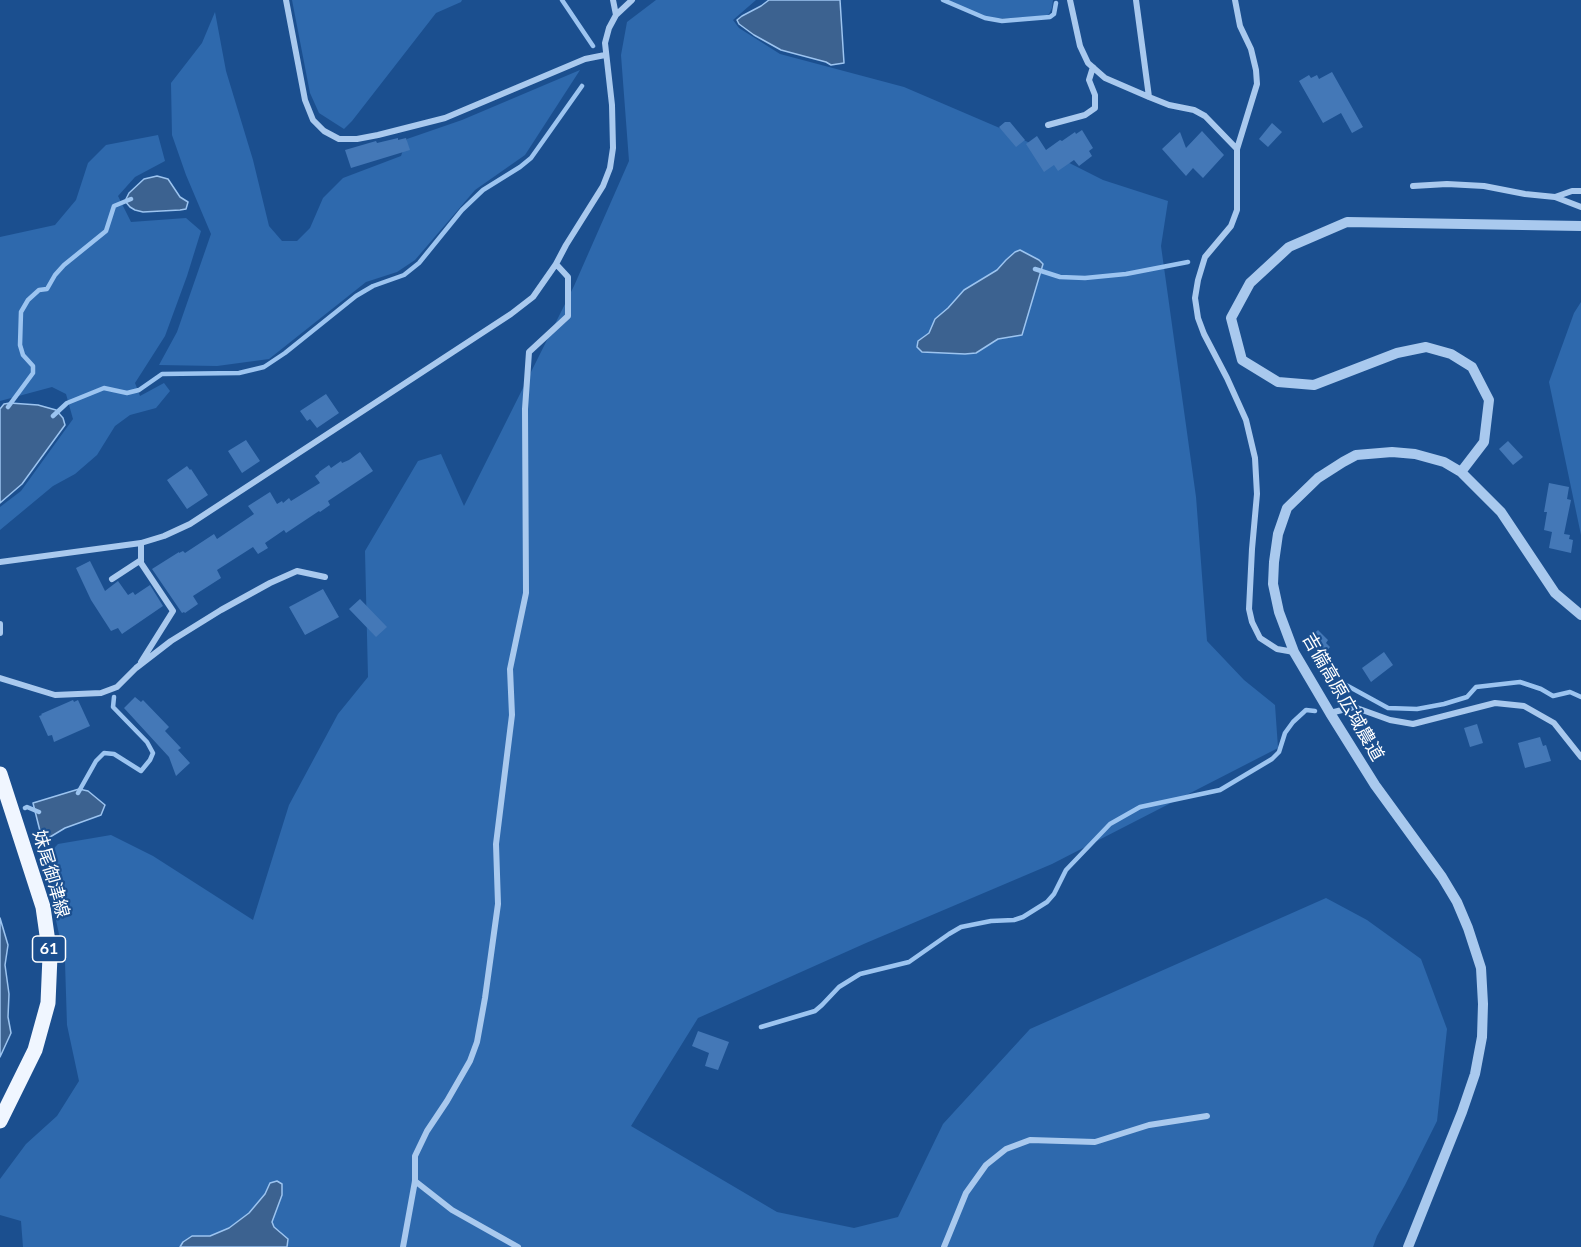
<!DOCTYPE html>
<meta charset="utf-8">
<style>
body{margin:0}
canvas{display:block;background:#1b4f8f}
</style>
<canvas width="1581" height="1247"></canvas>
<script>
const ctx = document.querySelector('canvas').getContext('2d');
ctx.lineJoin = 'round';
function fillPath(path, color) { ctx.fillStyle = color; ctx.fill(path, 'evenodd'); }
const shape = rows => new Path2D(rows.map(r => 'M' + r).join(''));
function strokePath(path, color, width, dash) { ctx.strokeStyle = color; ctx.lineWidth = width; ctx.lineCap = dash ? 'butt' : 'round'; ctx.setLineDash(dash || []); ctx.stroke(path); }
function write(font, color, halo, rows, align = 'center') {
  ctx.font = font + ' Lato,"Noto Sans JP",sans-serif'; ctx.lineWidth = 4.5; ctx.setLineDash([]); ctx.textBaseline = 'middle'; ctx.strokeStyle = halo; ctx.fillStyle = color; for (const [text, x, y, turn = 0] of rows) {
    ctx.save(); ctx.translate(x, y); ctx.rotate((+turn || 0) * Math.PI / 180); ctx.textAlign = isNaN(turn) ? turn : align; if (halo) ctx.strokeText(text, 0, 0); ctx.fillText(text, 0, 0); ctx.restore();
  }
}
const green = shape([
 [292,0,462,0,461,2,436,13,352,121,344,129,319,113,310,93],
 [656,0,756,0,733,20,739,28,780,54,904,87,1002,129,1103,180,1168,201,1161,246,1196,497,1207,641,1244,680,1275,705,1278,748,1052,864,866,943,698,1018,631,1126,777,1212,854,1228,898,1217,943,1124,1030,1029,1326,898,1367,920,1421,959,1447,1029,1437,1121,1405,1185,1377,1236,1373,1247,287,1247,288,1246,280,1231,274,1227,272,1222,282,1195,270,1183,265,1194,249,1213,229,1228,210,1236,192,1236,183,1242,180,1247,23,1247,21,1221,0,1215,0,1179,26,1144,57,1116,79,1081,67,1025,65,962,43,860,58,844,111,835,153,856,253,920,289,805,338,714,368,677,365,551,418,461,441,454,464,506,574,286,629,161,621,55,627,22],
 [946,0,1053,0,1052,8,1048,16,991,19],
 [215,12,226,71,253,160,269,226,282,241,297,241,310,228,323,198,343,178,401,156,407,139,462,120,580,70,525,155,475,190,415,260,397,272,366,282,269,359,217,366,159,365,177,332,211,234,186,175,172,135,171,83,202,43],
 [158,135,165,161,135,177,118,196,131,222,186,218,201,231,187,276,165,336,135,383,140,396,164,383,170,391,156,408,130,415,115,426,97,455,75,474,53,486,0,530,0,507,21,491,73,419,66,394,52,387,0,401,0,237,55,225,76,200,88,163,106,145],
 [1581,302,1581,535,1549,382,1574,313]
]);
const water = shape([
 [769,0,840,0,844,63,831,65,826,62,781,50,754,35,739,24,737,20,742,16,761,6,769,0],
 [157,176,168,179,180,197,188,202,186,209,180,210,143,212,135,210,130,207,125,201,129,193,144,179,157,176],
 [1020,250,1039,260,1043,264,1022,335,998,339,976,353,965,354,922,352,917,347,918,341,929,333,935,319,948,308,964,290,997,270,1006,260,1015,252,1020,250],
 [10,403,38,405,56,410,63,418,65,425,22,484,0,503,0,409,4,404,10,403],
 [79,789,88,791,105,805,101,815,65,828,45,840,42,839,33,803,79,789],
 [0,918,8,945,5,965,9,994,8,1017,11,1033,0,1057,0,918],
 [277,1181,282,1184,282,1195,272,1222,274,1227,288,1239,287,1247,180,1247,183,1242,192,1236,210,1236,229,1228,249,1213,265,1194,270,1183,277,1181]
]);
const stream = shape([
 [562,0,593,46],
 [943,0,985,18,1002,21,1050,17,1054,14,1056,3],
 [1035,269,1060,277,1085,278,1126,274,1188,262],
 [8,407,33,373,33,366,23,355,20,345,21,312,28,300,39,290,47,289,55,275,64,265,106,231,114,206,131,199],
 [53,416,67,403,104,388,127,393,139,390,162,374,239,373,264,367,285,353,356,296,373,286,404,275,419,263,462,210,483,190,520,167,531,158,582,86],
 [1346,685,1388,708,1417,709,1444,704,1467,697,1476,687,1520,682,1541,689,1553,696,1570,692,1581,697],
 [78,793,96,761,104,753,114,754,141,771,150,760,153,753,147,742,113,707,114,697],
 [25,808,27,807,39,812],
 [761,1027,815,1011,822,1005,839,987,860,974,909,962,949,934,961,927,991,921,1014,920,1023,917,1047,902,1054,894,1066,870,1110,824,1140,807,1220,790,1272,759,1279,752,1285,733,1293,722,1306,710,1315,711]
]);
const building = shape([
 [1332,72,1363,127,1352,133,1341,113,1323,123,1299,81,1309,75,1311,78,1317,75,1319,79],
 [1005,122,1010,122,1025,140,1016,147,999,127],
 [1272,123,1282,132,1268,147,1259,139],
 [1082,130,1093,148,1089,151,1092,156,1079,166,1074,160,1058,171,1054,165,1044,172,1026,144,1037,136,1046,150,1060,140,1062,141,1075,132,1076,134],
 [1202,131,1224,155,1203,178,1193,168,1186,176,1162,149,1180,132,1186,148],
 [398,138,398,140,406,138,410,150,351,168,345,150,376,141,377,143],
 [326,394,339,413,317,428,310,419,307,421,300,411],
 [246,440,260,461,242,473,228,451],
 [1508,441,1523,457,1513,465,1499,449],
 [360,452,373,471,328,501,330,505,320,512,319,511,286,533,284,530,265,543,268,548,258,554,253,547,217,570,221,578,193,596,198,604,185,613,184,612,182,613,152,569,179,552,179,553,183,551,185,553,214,534,217,539,254,514,248,506,270,492,277,504,282,501,283,503,289,498,291,501,320,483,315,476,319,473,319,472,329,465,331,468,341,461,342,463,349,460],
 [187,466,190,470,191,469,208,495,187,509,167,480],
 [1549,483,1569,487,1567,499,1571,500,1564,534,1570,535,1569,539,1573,540,1571,553,1549,548,1552,532,1544,530,1547,512,1544,512],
 [90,561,105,591,118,581,128,595,133,592,135,595,150,585,163,606,122,634,118,628,111,631,91,600,76,568],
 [323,589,339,617,305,635,289,607],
 [360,599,387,627,376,637,349,609],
 [1318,630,1328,640,1326,643,1330,647,1321,657,1306,641],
 [1384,652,1393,665,1371,682,1362,668],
 [135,697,141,702,143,700,169,727,165,731,181,748,178,750,190,763,176,776,169,757,124,708],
 [73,700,74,702,78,700,90,726,54,742,52,735,48,736,39,716,42,715,41,714],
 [1477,724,1483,743,1470,747,1464,728],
 [1540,737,1543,746,1546,745,1551,761,1525,768,1518,743],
 [698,1031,729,1042,718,1070,705,1066,709,1053,692,1046]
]);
const minor = shape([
 [286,0,305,100,313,120,324,131,339,139,357,139,378,135,445,118,585,59,605,55],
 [613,0,616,15],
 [1070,0,1080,46,1088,63,1105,78,1149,97,1169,105,1194,110,1205,116,1237,149],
 [1136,0,1149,97],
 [1235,0,1240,26,1251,49,1256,70,1257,84,1237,149,1237,210,1231,226,1205,257,1198,280,1195,298,1198,318,1204,334,1227,378,1246,420,1255,458,1257,494,1252,549,1249,609,1252,622,1260,638,1277,649,1294,652],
 [1048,125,1085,115,1095,108,1095,95,1089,80,1093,67],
 [1413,186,1447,184,1484,186,1525,194,1555,197],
 [1581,191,1572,191,1555,197,1581,207],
 [0,562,141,543,164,536,190,524,511,314,533,297,556,264,566,245,603,186,610,168,613,148,612,105,605,43,609,28,616,15,632,0],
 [112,579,141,560],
 [0,624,0,633],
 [141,662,173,611,141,563,141,543],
 [0,678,55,695,101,693,117,687,136,668,171,641,221,610,270,583,297,571,325,577],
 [1330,713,1354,707,1390,720,1413,724,1495,703,1524,706,1554,723,1581,757],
 [415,1181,452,1210,518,1247],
 [403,1247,415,1181,415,1156,427,1131,447,1101,470,1061,477,1042,485,998,498,904,496,844,512,715,510,669,526,593,525,409,529,352,568,316,568,277,556,264],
 [944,1247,966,1193,986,1165,1006,1149,1030,1140,1095,1142,1149,1125,1207,1116]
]);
const tertiary = shape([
 [1461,472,1484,442,1489,400,1472,367,1451,354,1426,347,1397,353,1314,385,1278,382,1242,360,1231,318,1250,283,1289,247,1347,222,1581,226],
 [1408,1247,1462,1112,1475,1074,1482,1037,1483,1004,1481,968,1468,928,1457,902,1442,877,1375,785,1330,713,1294,652,1279,612,1273,584,1274,562,1278,534,1287,508,1318,478,1343,462,1356,455,1392,452,1415,454,1444,462,1461,472,1501,512,1555,593,1581,615]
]);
const primary = shape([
 [0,774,43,907,50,956,48,1003,35,1050,0,1121]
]);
const shields = [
 [49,949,33]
];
const shieldNames = [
 ["61",49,949]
];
const streetNames = [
 ["吉備高原広域農道",1343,697,60],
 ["妹尾御津線",51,874,74]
];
fillPath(green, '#2e69ad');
fillPath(water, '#3c6290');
strokePath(water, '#9cc4f0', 1.5);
strokePath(stream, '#9cc4f0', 4.5);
fillPath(building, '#4478b7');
strokePath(minor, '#a9c9ee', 6);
strokePath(tertiary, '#a9c9ee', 10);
strokePath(primary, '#f0f6ff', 15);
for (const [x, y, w] of shields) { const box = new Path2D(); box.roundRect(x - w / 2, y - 13, w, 26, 4.5); ctx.fillStyle = '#1b4f8f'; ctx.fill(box); strokePath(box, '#fff', 1.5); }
write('bold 16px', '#fff', null, shieldNames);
write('18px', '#fff', '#1b4f8f', streetNames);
</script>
